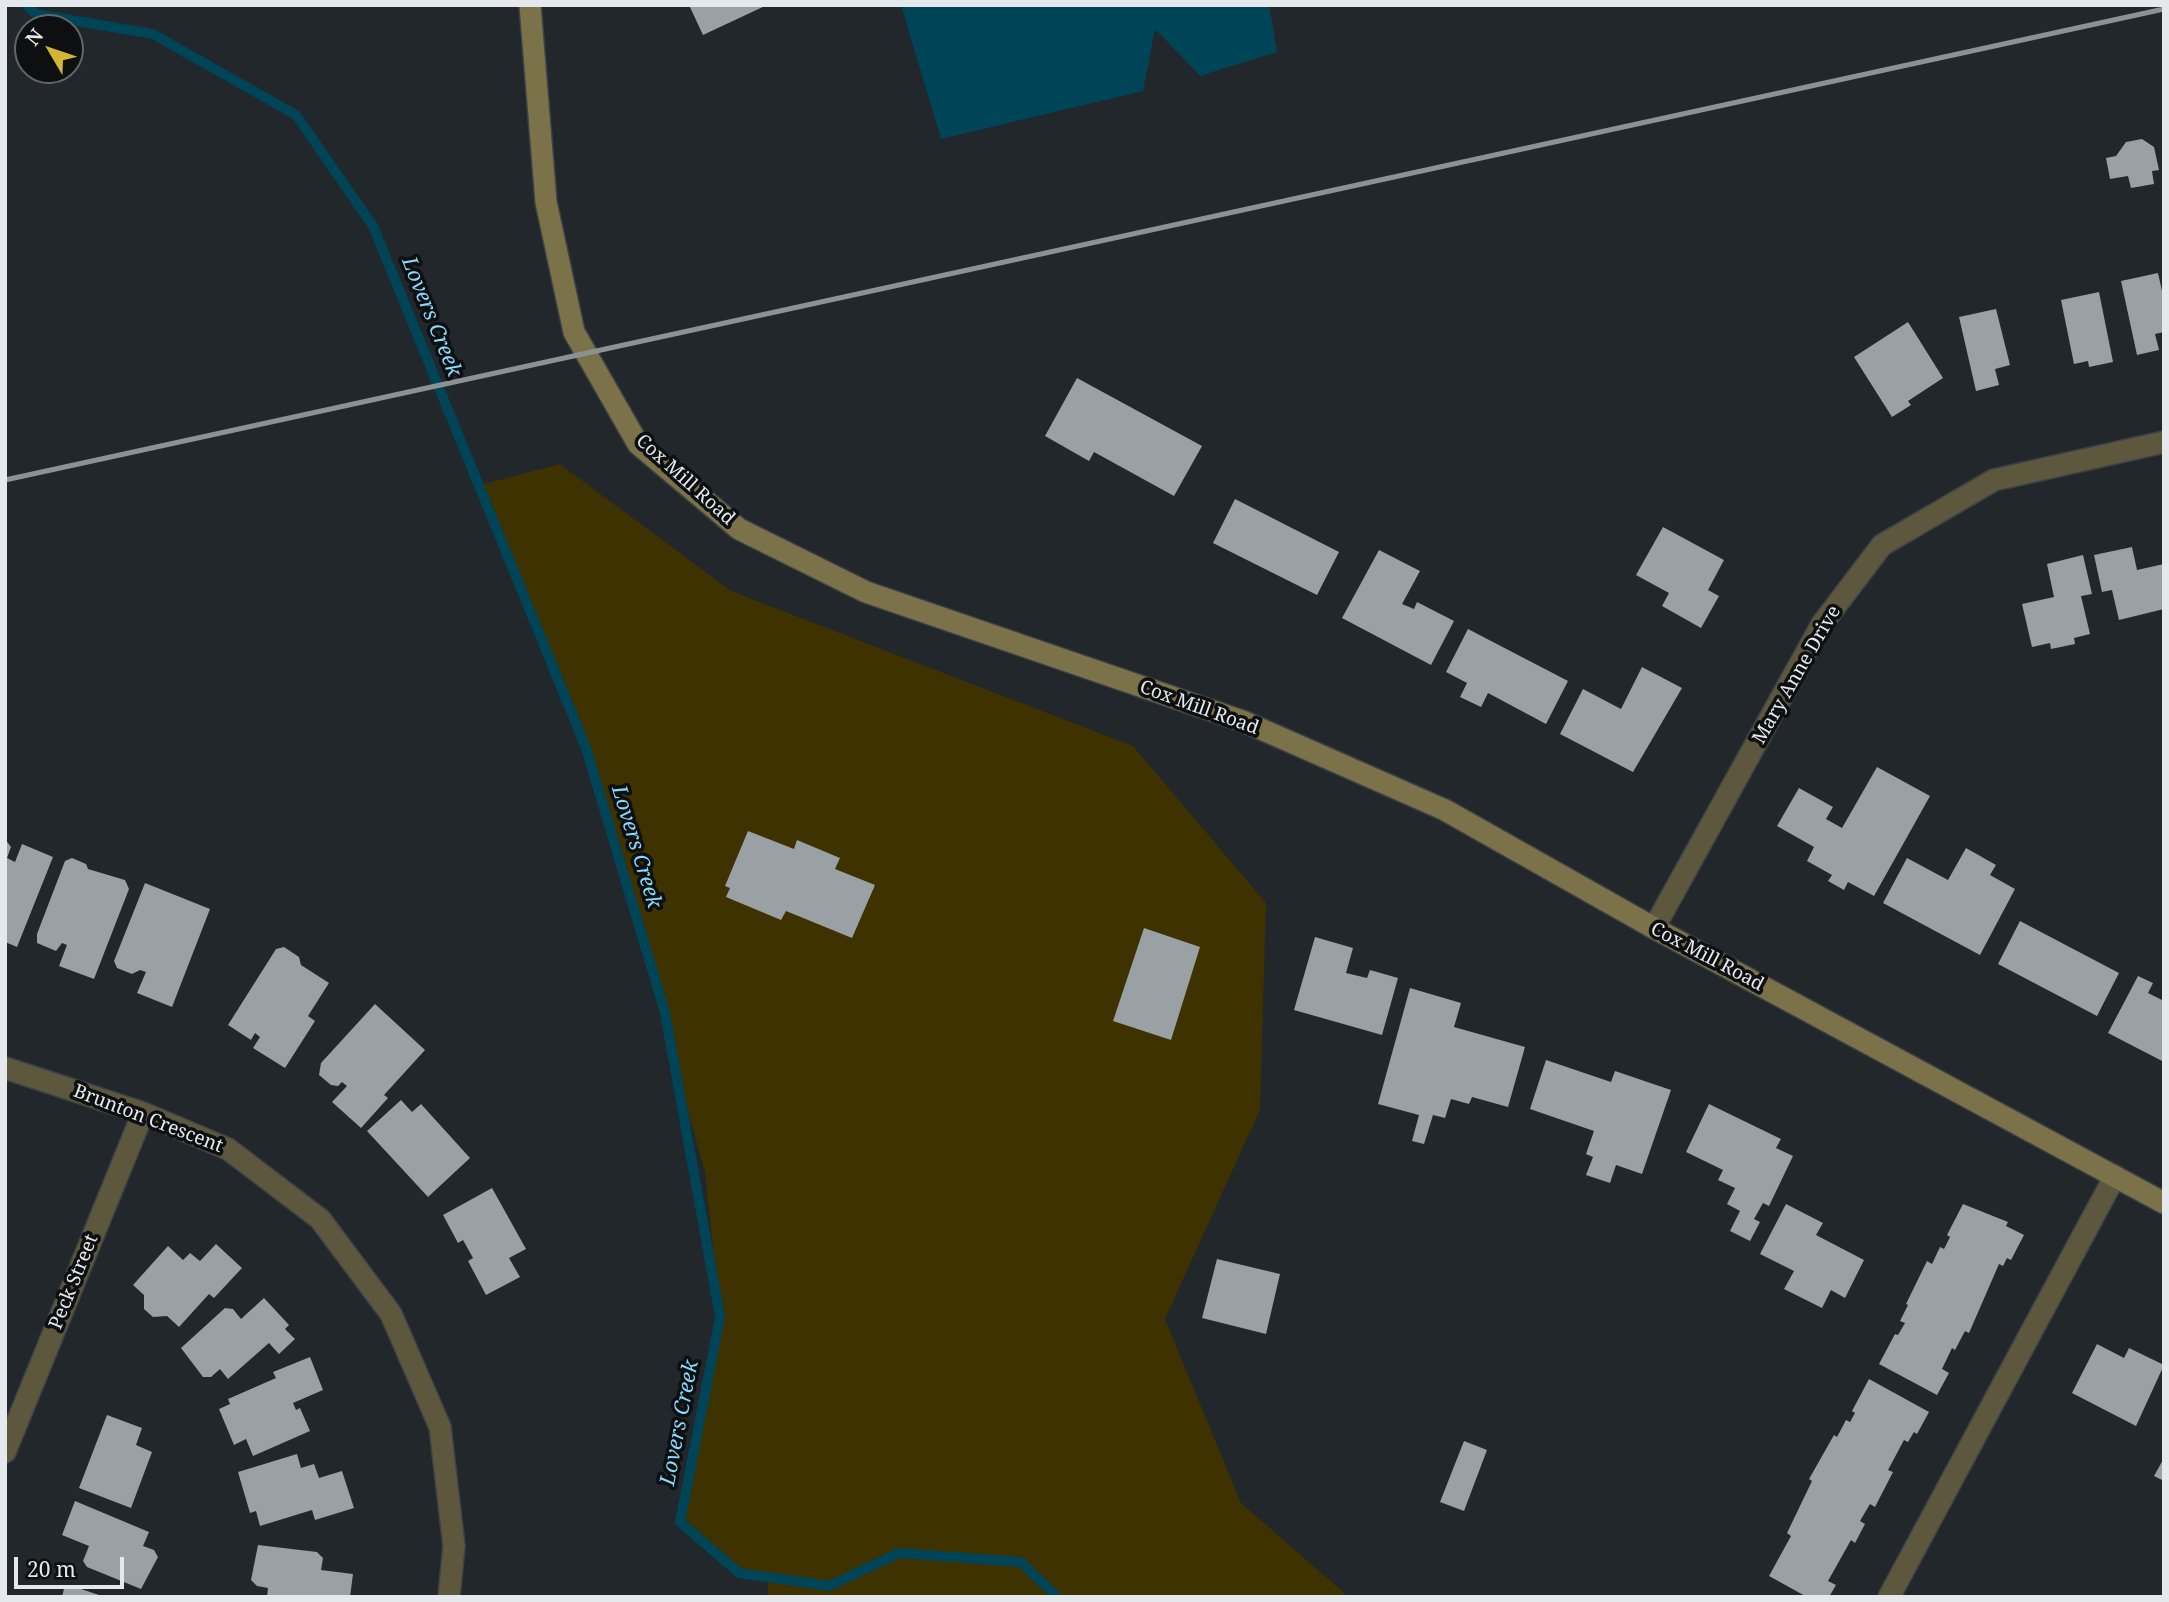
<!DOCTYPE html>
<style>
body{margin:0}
#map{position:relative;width:2169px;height:1602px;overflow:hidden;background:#21272a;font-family:"Noto Serif",serif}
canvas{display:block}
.frame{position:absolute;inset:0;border:7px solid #e5e9eb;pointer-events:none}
.north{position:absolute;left:14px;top:14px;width:70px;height:70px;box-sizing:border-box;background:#0d0f11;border:2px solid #636668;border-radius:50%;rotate:309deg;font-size:19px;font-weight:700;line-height:28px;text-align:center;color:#e5e9eb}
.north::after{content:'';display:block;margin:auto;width:24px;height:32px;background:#d3b635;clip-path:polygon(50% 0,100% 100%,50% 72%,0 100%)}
.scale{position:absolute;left:14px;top:1557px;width:110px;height:32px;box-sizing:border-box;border:4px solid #e5e9eb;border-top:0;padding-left:9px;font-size:21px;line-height:24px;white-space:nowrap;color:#e5e9eb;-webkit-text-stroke:5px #0d0f11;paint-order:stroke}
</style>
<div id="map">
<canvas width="2169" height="1602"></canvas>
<div class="frame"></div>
<div class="north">N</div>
<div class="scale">20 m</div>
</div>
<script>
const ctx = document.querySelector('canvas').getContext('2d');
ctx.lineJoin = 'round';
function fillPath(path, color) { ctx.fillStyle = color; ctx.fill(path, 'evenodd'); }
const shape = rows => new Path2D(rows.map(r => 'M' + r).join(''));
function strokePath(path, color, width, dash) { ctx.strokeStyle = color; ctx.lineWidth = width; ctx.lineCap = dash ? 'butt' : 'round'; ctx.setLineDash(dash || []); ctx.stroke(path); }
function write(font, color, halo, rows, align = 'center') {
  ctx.font = font + ' "Noto Serif",serif'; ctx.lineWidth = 7; ctx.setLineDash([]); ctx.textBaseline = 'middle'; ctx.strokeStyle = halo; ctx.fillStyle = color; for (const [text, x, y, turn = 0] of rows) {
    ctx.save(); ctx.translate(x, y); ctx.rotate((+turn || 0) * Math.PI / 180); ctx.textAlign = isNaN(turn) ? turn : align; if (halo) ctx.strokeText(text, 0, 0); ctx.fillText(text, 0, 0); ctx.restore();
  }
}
const green = shape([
 [560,464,731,591,1133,746,1266,903,1260,1110,1165,1319,1241,1503,1349,1597,768,1597,768,1577,739,1573,680,1522,720,1317,705,1172,586,748,476,486]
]);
const water = shape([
 [901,5,1269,5,1277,52,1200,76,1155,29,1143,91,941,139]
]);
const stream = shape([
 [26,5,36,14,153,34,296,115,373,226,586,748,665,1013,720,1317,680,1522,739,1573,829,1586,899,1553,1021,1562,1057,1597]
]);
const building = shape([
 [689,5,767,5,703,35],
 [2142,139,2154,147,2159,170,2152,171,2154,184,2131,188,2128,176,2110,179,2106,158,2116,156,2126,142],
 [2158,273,2164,300,2164,332,2155,334,2159,350,2137,355,2121,281],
 [2099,292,2113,362,2089,367,2088,361,2074,364,2061,300],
 [1996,309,2010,365,1995,369,1999,385,1976,391,1959,317],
 [1908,322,1943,378,1908,401,1911,405,1892,417,1854,357],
 [1077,378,1202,446,1174,496,1094,452,1089,461,1045,436],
 [1235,499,1339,552,1317,595,1213,543],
 [1663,527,1724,560,1708,590,1719,596,1701,628,1662,606,1669,593,1636,575],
 [2132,547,2137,570,2164,564,2164,609,2119,620,2112,590,2102,592,2094,555],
 [1379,550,1420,571,1402,604,1414,609,1417,602,1454,621,1431,665,1342,618],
 [2083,555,2092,594,2081,596,2090,634,2074,638,2075,644,2051,649,2050,643,2032,647,2022,604,2054,597,2047,564],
 [1468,629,1568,681,1546,724,1488,693,1481,707,1460,697,1467,683,1446,672],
 [1642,667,1682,688,1633,772,1560,734,1583,689,1621,709],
 [1877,767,1930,796,1874,896,1848,882,1844,890,1828,881,1832,875,1807,861,1814,847,1777,826,1799,788,1833,807,1826,819,1842,828],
 [748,831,794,849,797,840,840,858,835,869,875,885,852,938,786,911,781,920,726,897,730,888,725,886],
 [5,839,11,847,7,858,15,862,22,844,53,857,17,947,5,942],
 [1966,848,1996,865,1990,875,2015,889,1980,955,1883,903,1907,858,1948,880],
 [72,858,86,864,88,869,125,880,129,889,94,979,59,966,67,945,62,943,56,951,37,943,37,934,65,861],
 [145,883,210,909,172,1007,137,993,146,972,140,970,132,974,117,968,114,961],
 [2020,921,2119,973,2097,1016,1998,964],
 [1144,928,1200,947,1171,1040,1113,1021],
 [1315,937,1353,948,1346,973,1367,978,1370,970,1398,978,1382,1035,1294,1010],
 [284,947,299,957,301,965,329,983,308,1016,315,1021,285,1068,253,1048,260,1037,255,1033,251,1040,228,1025,276,949],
 [2138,976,2153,983,2148,993,2164,1001,2164,1062,2108,1033],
 [1410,988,1461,1003,1454,1027,1525,1047,1508,1107,1472,1097,1469,1104,1451,1099,1445,1118,1433,1115,1424,1144,1412,1141,1419,1115,1378,1104],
 [375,1004,425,1050,384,1095,388,1098,361,1128,332,1102,347,1086,342,1082,338,1086,331,1085,319,1075,321,1063],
 [1546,1060,1611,1082,1615,1071,1671,1090,1642,1174,1616,1165,1610,1183,1586,1175,1593,1157,1586,1154,1594,1131,1530,1109],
 [401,1100,412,1112,421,1104,470,1158,428,1197,367,1131],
 [1709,1104,1781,1139,1776,1148,1793,1156,1769,1206,1763,1203,1754,1219,1760,1222,1750,1241,1730,1231,1740,1211,1727,1204,1735,1188,1718,1180,1723,1170,1686,1152],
 [492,1188,526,1249,509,1258,520,1277,486,1295,468,1261,473,1258,463,1240,458,1243,443,1215],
 [1786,1204,1823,1223,1816,1235,1864,1260,1845,1298,1831,1290,1822,1308,1784,1289,1794,1271,1760,1254],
 [1963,1204,2008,1222,2006,1226,2024,1235,2011,1260,2007,1258,2003,1266,1999,1264,1969,1333,1965,1331,1955,1350,1952,1348,1942,1369,1949,1373,1937,1395,1879,1364,1895,1334,1898,1335,1905,1323,1900,1321,1908,1305,1906,1304,1927,1261,1932,1264,1940,1247,1944,1249,1950,1237,1947,1235],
 [216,1244,242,1268,214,1298,209,1294,179,1327,167,1316,153,1317,144,1309,144,1295,133,1285,168,1246,183,1260,190,1253,200,1261],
 [1217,1259,1280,1274,1266,1334,1202,1318],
 [264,1298,289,1325,285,1329,295,1339,279,1354,269,1343,228,1379,220,1369,211,1377,203,1377,181,1348,225,1308,233,1309,241,1319],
 [2097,1344,2124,1358,2129,1348,2164,1365,2136,1426,2072,1393],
 [310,1357,323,1390,293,1403,296,1410,300,1408,310,1431,253,1456,246,1439,234,1445,219,1409,230,1404,228,1399,276,1378,273,1372],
 [1869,1379,1929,1412,1917,1434,1914,1432,1908,1442,1904,1440,1888,1470,1893,1472,1875,1507,1870,1504,1860,1521,1865,1524,1855,1543,1851,1540,1828,1581,1836,1585,1829,1597,1807,1597,1769,1576,1791,1536,1787,1533,1812,1481,1809,1479,1834,1435,1837,1437,1846,1420,1850,1422,1855,1413,1852,1411],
 [107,1415,142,1428,136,1445,152,1452,131,1508,79,1488],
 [1464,1441,1487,1450,1464,1511,1440,1502],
 [297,1454,301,1468,314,1464,319,1478,342,1471,354,1508,315,1520,312,1510,260,1526,256,1511,250,1513,238,1472],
 [2164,1458,2164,1481,2154,1476],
 [75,1501,149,1532,143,1546,154,1550,158,1557,141,1589,87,1567,83,1561,89,1546,62,1535],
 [258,1545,317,1552,323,1558,321,1570,353,1574,350,1597,267,1597,268,1588,257,1586,251,1580],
 [72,1586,102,1596,102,1597,62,1597,64,1589]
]);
const lane = shape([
 [1889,1597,2115,1176]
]);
const street = shape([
 [1654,928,1822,624,1882,545,1994,480,2164,442],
 [5,1068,143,1113,228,1149,320,1219,391,1314,440,1427,454,1546,449,1597],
 [5,1452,143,1113]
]);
const secondary = shape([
 [530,5,546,202,574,332,638,444,739,529,866,592,1245,722,1445,810,1654,928,2164,1203]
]);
const rail = shape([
 [5,480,2164,9]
]);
const streetNames = [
 ["Cox Mill Road",685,480,42],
 ["Mary Anne Drive",1797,675,-60],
 ["Cox Mill Road",1199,708,20],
 ["Cox Mill Road",1707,957,28],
 ["Brunton Crescent",148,1119,21],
 ["Peck Street",74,1282,-68]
];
const waterNames = [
 ["Lovers Creek",431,317,68],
 ["Lovers Creek",636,847,73],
 ["Lovers Creek",680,1423,-79]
];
fillPath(green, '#3d3200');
fillPath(water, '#004458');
strokePath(stream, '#004458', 10);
fillPath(building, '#99a1a4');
strokePath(lane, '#3c4245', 24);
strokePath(street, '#3c4245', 24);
strokePath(secondary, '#3c4245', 24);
strokePath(lane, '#5d573e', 21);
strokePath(street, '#5d573e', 21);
strokePath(secondary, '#7c7249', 21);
strokePath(rail, '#8c9194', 5);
write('19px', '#e5e9eb', '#0d0f11', streetNames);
write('italic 21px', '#87dafb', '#0d0f11', waterNames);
</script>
